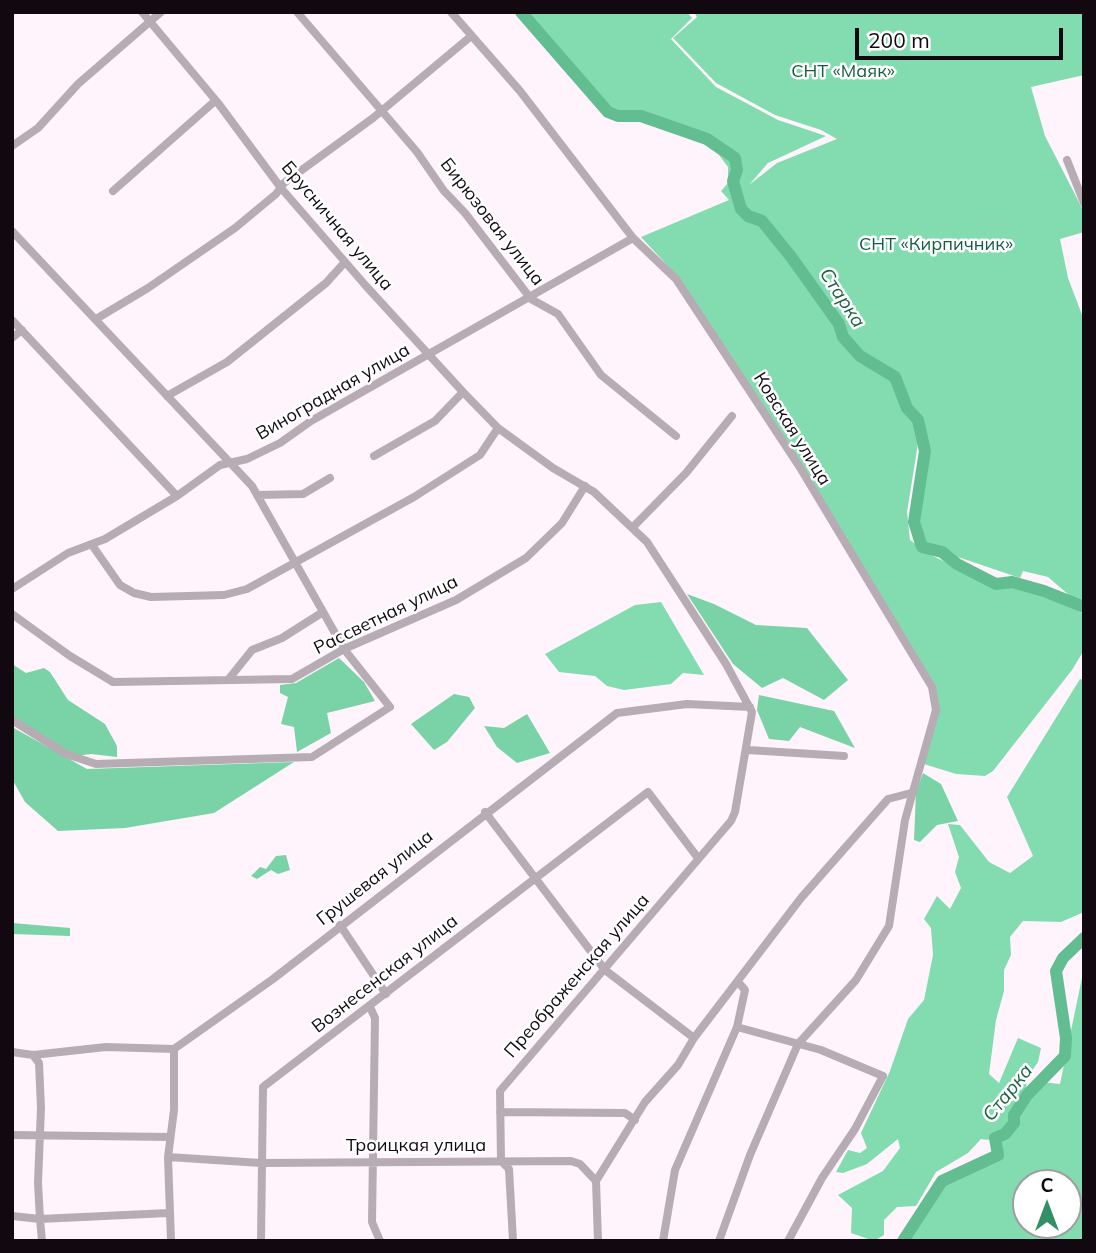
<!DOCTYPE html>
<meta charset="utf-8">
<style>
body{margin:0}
#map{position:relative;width:1096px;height:1253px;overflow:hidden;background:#fff4fc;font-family:Mulish,sans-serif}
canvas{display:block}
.frame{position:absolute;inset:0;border:14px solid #11090f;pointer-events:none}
.north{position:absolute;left:1012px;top:1169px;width:70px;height:70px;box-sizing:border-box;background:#fff;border:2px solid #a09d9f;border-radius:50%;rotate:0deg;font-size:19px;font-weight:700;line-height:28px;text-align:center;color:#11090f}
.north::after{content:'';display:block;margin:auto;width:24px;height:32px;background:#328f66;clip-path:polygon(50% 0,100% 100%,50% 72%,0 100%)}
.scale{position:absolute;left:855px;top:28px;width:208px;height:32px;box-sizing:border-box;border:4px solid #11090f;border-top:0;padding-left:9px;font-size:21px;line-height:24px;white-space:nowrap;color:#11090f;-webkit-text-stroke:5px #fff;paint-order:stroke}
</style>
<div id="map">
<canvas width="1096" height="1253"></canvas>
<div class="frame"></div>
<div class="north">С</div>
<div class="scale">200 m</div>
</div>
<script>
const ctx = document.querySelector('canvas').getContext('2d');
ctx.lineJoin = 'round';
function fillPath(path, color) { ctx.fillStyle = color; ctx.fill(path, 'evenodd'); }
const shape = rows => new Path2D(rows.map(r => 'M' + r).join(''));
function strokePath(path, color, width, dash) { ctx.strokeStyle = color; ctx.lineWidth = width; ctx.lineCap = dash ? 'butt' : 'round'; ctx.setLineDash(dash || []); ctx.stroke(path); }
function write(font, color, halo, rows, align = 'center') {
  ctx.font = font + ' Mulish,sans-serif'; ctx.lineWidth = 5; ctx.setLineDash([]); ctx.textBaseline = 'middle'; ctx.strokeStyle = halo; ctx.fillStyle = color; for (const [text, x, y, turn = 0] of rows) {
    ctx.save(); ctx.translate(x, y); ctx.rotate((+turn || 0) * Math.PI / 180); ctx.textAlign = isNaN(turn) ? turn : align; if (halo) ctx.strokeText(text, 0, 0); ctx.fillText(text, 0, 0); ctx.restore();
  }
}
const green = shape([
 [527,12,687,12,692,18,671,39,716,87,778,120,826,136,768,163,749,185,777,163,837,139,821,130,775,115,716,83,673,38,697,17,694,12,1084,12,1084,75,1031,87,1045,136,1083,210,1084,219,1084,232,1060,239,1068,278,1084,320,1084,608,1048,577,1023,571,1020,578,958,557,957,564,942,552,922,547,914,522,925,451,922,431,918,420,907,408,895,377,884,373,893,378,905,409,916,420,920,431,907,512,910,540,927,553,995,587,1012,585,1071,605,1084,615,1084,650,1072,670,993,771,985,776,956,774,924,764,938,711,935,685,794,453,680,279,641,237,729,200,721,191,728,183,728,167,719,155,698,140,658,128,656,121,641,114,618,114,609,110,551,47],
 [661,602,704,675,683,673,671,684,624,690,607,686,595,676,559,672,545,654,635,605],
 [1080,679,1084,680,1084,912,1061,922,1023,921,1010,937,1011,955,1004,970,1004,991,996,1020,989,1074,999,1083,1018,1038,1041,1048,1038,1062,1027,1078,1026,1090,1010,1115,1012,1121,1002,1131,988,1140,981,1139,968,1153,936,1172,916,1206,897,1207,884,1220,884,1235,874,1241,851,1233,852,1208,838,1195,883,1171,900,1148,898,1139,867,1164,843,1173,836,1172,848,1150,860,1153,867,1148,861,1133,890,1071,908,1019,924,1000,933,955,931,928,924,919,937,896,950,909,961,888,955,872,959,857,948,824,960,825,989,862,1010,873,1033,856,1007,797],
 [1084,968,1084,1241,906,1241,942,1181,998,1155,995,1138,1005,1134,1014,1123,1014,1115,1027,1095,1041,1082,1060,1084],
 [1026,1183,1068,1183,1068,1225,1026,1225]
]);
const forest = shape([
 [687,594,714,604,756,625,807,628,848,680,824,700,783,678,762,688,733,664],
 [339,658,364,682,375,701,327,713,331,733,297,752,294,727,281,724,288,697,280,693,280,685,296,683],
 [12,664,26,673,44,668,50,672,68,700,105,724,117,746,117,757,91,754,75,756,12,716],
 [454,694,469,697,475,708,447,742,434,750,411,724],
 [759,695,834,711,855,748,800,727,789,741,769,739,757,710],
 [527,714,550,753,517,763,497,747,484,726,504,728],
 [12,727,87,769,294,762,214,813,125,828,58,831,25,802,12,779],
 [923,773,941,784,958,821,937,825,920,842,914,840,916,792],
 [286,855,290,870,278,874,271,870,257,879,251,876,260,867,266,869,276,856],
 [12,923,70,928,70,936,12,934]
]);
const river = shape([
 [521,12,608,112,618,116,641,116,707,139,735,158,737,170,733,181,741,209,748,216,762,221,792,258,839,324,843,337,860,356,895,377,907,408,918,420,925,451,914,522,922,547,942,552,957,564,996,584,1012,582,1044,591,1084,607],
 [903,1241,942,1181,998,1155,995,1138,1005,1134,1014,1123,1014,1115,1027,1095,1065,1056,1066,1038,1056,971,1063,958,1084,938]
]);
const street = shape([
 [142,12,218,103,281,188,366,286,463,392,498,428,553,468,594,492,647,542,726,664,752,712,735,812,731,821,500,1091,501,1161,509,1169,513,1241],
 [297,12,417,152,444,191,465,213,531,299,558,314,601,375,676,436],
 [451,12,520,91,633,238,676,279,799,466,932,687,936,710,905,820,889,926,856,980,798,1044,750,1155,719,1241],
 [12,146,38,128,78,84,161,12],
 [1067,160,1084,203],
 [113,191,215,101],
 [12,231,252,486,344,649,390,707,312,757,96,764,66,754,12,720],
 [96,319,148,288,235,228,276,194,284,183,373,118,470,37],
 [12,320,177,496],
 [12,338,22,330],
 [167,396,227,362,326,283,345,262],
 [374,456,435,421,463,392],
 [257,495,303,494,330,478],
 [633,527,686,473,732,416],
 [92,545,120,585,134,593,151,597,224,595,247,589,414,497,480,455,498,428],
 [12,589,68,553,105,539,177,496,220,465,247,459,280,443,311,421,633,238],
 [12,614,70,656,113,682,292,679,344,649,456,600,526,558,562,523,585,486],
 [228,680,252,650,282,638,323,612],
 [748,750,844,756],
 [485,812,605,970,694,1038],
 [340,925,386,994],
 [370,1007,375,1018,372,1222,380,1241],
 [737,1027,821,1050,883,1076,855,1129,822,1178,788,1241],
 [12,1052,33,1055,106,1047,174,1049,273,979,617,713,687,704,750,707],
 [500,1112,625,1113,635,1120],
 [12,1135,170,1137],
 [168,1157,261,1163,571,1161,580,1164,596,1181,598,1241],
 [596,1181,645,1102,678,1065,694,1038,801,898,888,799,911,793],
 [12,1216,40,1219,38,1183,41,1108,39,1063,33,1055],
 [42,1241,40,1219,168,1213],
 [171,1241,168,1157,174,1110,174,1049],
 [261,1241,263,1087,648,792,698,858],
 [663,1241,675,1170,737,1027,745,990,738,982]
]);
const parkNames = [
 ["СНТ «Маяк»",843,72],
 ["СНТ «Кирпичник»",936,245]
];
const streetNames = [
 ["Бирюзовая улица",492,222,52],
 ["Брусничная улица",337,226,50],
 ["Виноградная улица",333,392,-30],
 ["Ковская улица",792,429,58],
 ["Рассветная улица",386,615,-26],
 ["Грушевая улица",375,878,-38],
 ["Вознесенская улица",385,974,-38],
 ["Преображенская улица",577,976,-49],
 ["Троицкая улица",416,1146]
];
const waterNames = [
 ["Старка",842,298,57],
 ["Старка",1008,1093,-51]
];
fillPath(green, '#82dcaf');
fillPath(forest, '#79d3a7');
strokePath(river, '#62bd91', 12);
strokePath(street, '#b7acb4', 8);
write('18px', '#165c3f', '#fff', parkNames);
write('18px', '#11090f', '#fff', streetNames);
write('italic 19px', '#1d6143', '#fff', waterNames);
</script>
